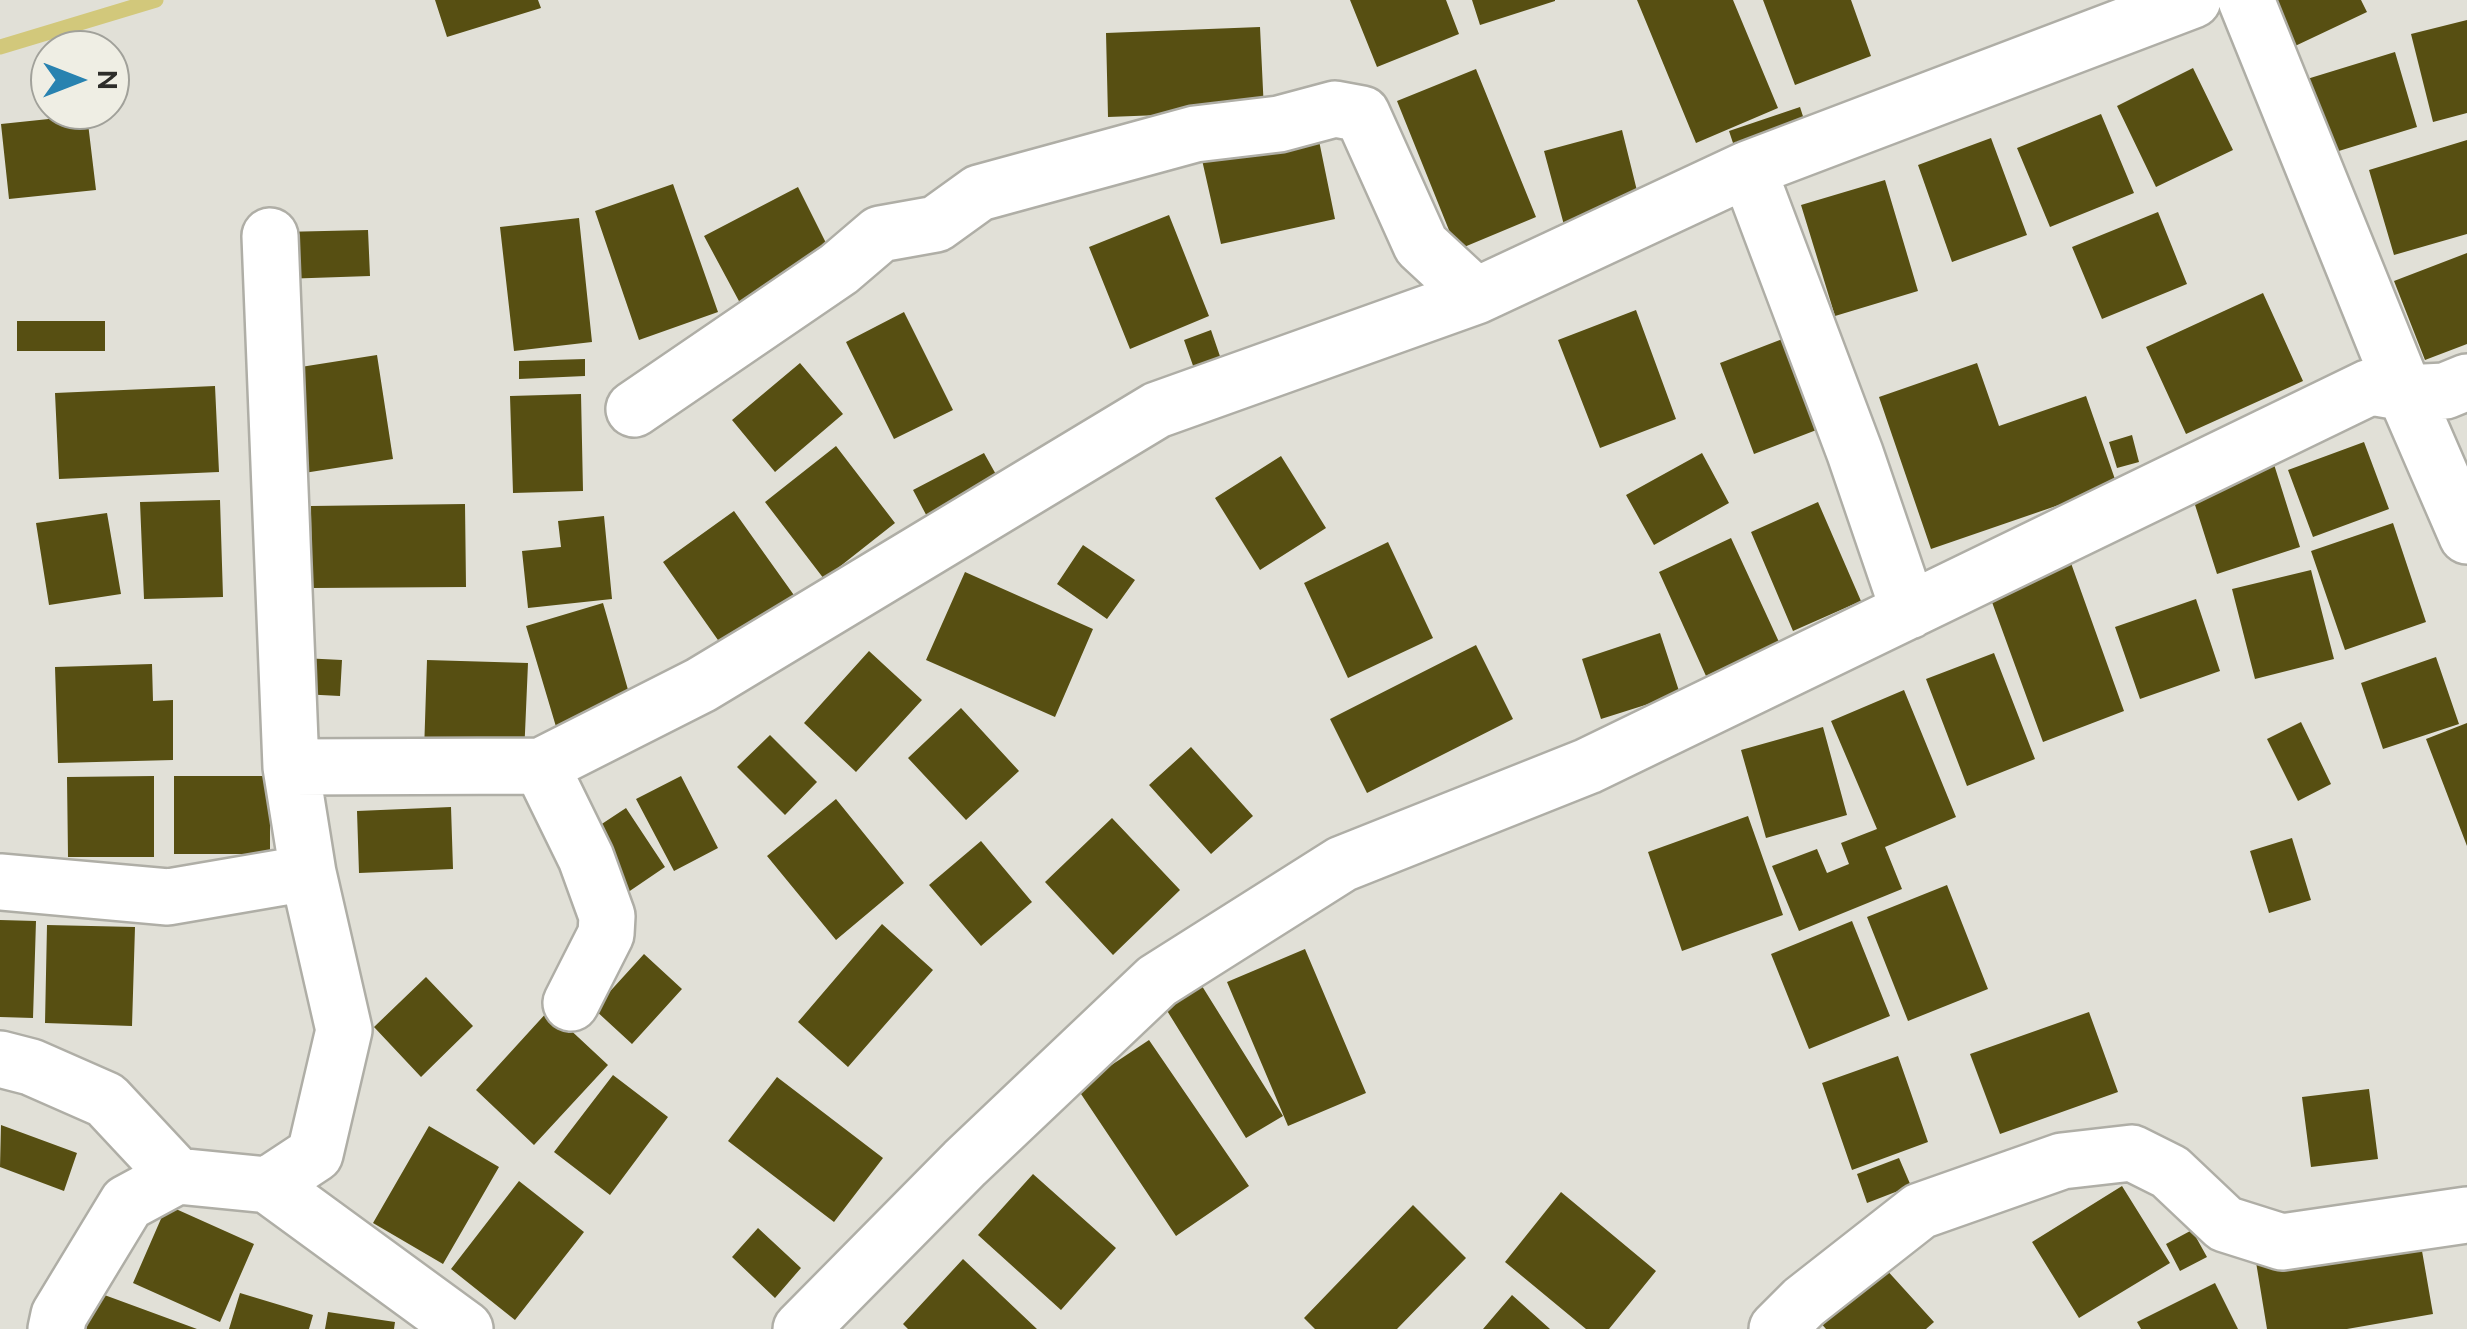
<!DOCTYPE html>
<style>
body{margin:0}
#map{position:relative;width:2467px;height:1329px;overflow:hidden;background:#e1e0d7;font-family:Ubuntu,sans-serif}
canvas{display:block}
.north{position:absolute;left:30px;top:30px;width:100px;height:100px;box-sizing:border-box;background:#efeee4;border:2px solid #a1a19a;border-radius:50%;rotate:90deg;font-size:28px;font-weight:700;line-height:40px;text-align:center;color:#2d2d2a}
.north::after{content:'';display:block;margin:auto;width:35px;height:45px;background:#2882b0;clip-path:polygon(50% 0,100% 100%,50% 72%,0 100%)}
</style>
<div id="map">
<canvas width="2467" height="1329"></canvas>
<div class="north">N</div>
</div>
<script>
const ctx = document.querySelector('canvas').getContext('2d');
ctx.lineJoin = 'round';
const shape = rows => new Path2D(rows.map(r => 'M' + r).join(''));
function strokePath(path, color, width, dash) { ctx.strokeStyle = color; ctx.lineWidth = width; ctx.lineCap = dash ? 'butt' : 'round'; ctx.setLineDash(dash || []); ctx.stroke(path); }
function fillPath(path, color) { ctx.fillStyle = color; ctx.fill(path, 'evenodd'); }
const stream = shape([
 [0,47,156,0]
]);
const building = shape([
 [435,0,538,0,541,8,447,37],
 [1350,0,1446,0,1459,34,1377,67],
 [1472,0,1555,0,1555,1,1480,25],
 [1637,0,1733,0,1778,108,1696,143],
 [1763,0,1851,0,1871,56,1795,85],
 [2271,0,2361,0,2367,12,2293,47],
 [2467,20,2467,113,2433,122,2411,34],
 [1260,27,1264,111,1108,117,1106,33],
 [2395,52,2417,127,2329,154,2307,79],
 [2193,68,2233,150,2156,187,2117,106],
 [1476,69,1536,217,1457,250,1397,101],
 [1800,107,1809,135,1738,158,1729,131],
 [2101,114,2134,193,2050,227,2017,148],
 [87,115,96,190,9,199,1,124],
 [1316,126,1335,219,1221,244,1200,151],
 [1622,130,1643,215,1567,236,1544,151],
 [1991,138,2027,235,1952,262,1918,165],
 [2467,140,2467,234,2394,255,2369,170],
 [1885,180,1918,291,1835,316,1801,205],
 [673,184,718,312,639,340,595,211],
 [798,187,839,269,747,316,704,236],
 [2158,212,2187,284,2102,319,2072,247],
 [1169,215,1209,316,1130,349,1089,247],
 [579,218,592,342,514,351,500,227],
 [368,230,370,276,282,279,281,232],
 [2467,253,2467,344,2425,360,2394,281],
 [2263,293,2303,381,2186,434,2146,347],
 [1636,310,1676,419,1600,448,1558,340],
 [904,312,953,410,894,439,846,342],
 [17,321,105,321,105,351,17,351],
 [1211,330,1224,368,1197,377,1184,340],
 [1785,338,1819,429,1754,454,1720,363],
 [377,355,393,459,304,473,288,369],
 [585,359,585,376,519,379,519,361],
 [800,363,843,414,775,472,732,420],
 [1977,363,1999,426,2086,396,2117,485,1931,549,1879,397],
 [215,386,219,472,59,479,55,393],
 [581,394,583,491,513,493,510,396],
 [2132,435,2139,462,2117,468,2109,442],
 [2364,442,2389,509,2313,537,2288,470],
 [836,446,895,523,824,579,765,502],
 [984,453,1003,487,932,526,913,490],
 [1702,453,1729,503,1654,545,1626,495],
 [1281,456,1326,528,1260,570,1215,498],
 [2272,458,2300,547,2217,574,2189,486],
 [220,500,223,597,144,599,140,502],
 [1818,502,1861,601,1793,631,1751,532],
 [465,504,466,587,312,588,311,506],
 [734,511,796,598,725,650,663,562],
 [107,513,121,594,49,605,36,523],
 [604,516,612,599,528,608,522,551,561,547,558,521],
 [2393,523,2426,622,2345,650,2311,551],
 [1731,538,1779,642,1706,676,1659,572],
 [1388,542,1433,638,1348,678,1304,583],
 [1083,545,1135,580,1107,619,1057,584],
 [2067,552,2124,711,2043,742,1985,583],
 [2311,570,2334,659,2255,679,2232,589],
 [965,572,1093,629,1055,717,926,660],
 [2196,599,2220,671,2140,699,2115,627],
 [603,603,633,707,557,730,526,626],
 [1660,633,1680,694,1601,719,1582,659],
 [1476,645,1513,719,1367,793,1330,719],
 [869,651,922,700,856,772,804,723],
 [1994,653,2035,759,1967,786,1926,679],
 [2436,657,2459,724,2383,749,2361,683],
 [302,658,342,660,340,696,301,694],
 [427,660,528,663,524,756,424,752],
 [152,664,153,701,173,700,173,760,58,763,55,667],
 [1904,690,1956,817,1885,847,1902,889,1799,931,1772,866,1817,849,1827,873,1849,864,1841,843,1877,829,1831,721],
 [961,708,1019,771,966,820,908,758],
 [2301,722,2331,784,2298,801,2267,739],
 [2467,723,2467,846,2426,739],
 [1823,727,1847,815,1766,838,1741,750],
 [770,735,817,782,785,815,737,767],
 [1191,747,1253,816,1211,854,1149,785],
 [154,776,154,857,68,857,67,777],
 [174,776,270,776,270,854,174,854],
 [681,776,718,848,674,871,636,799],
 [836,799,904,883,836,940,767,856],
 [451,807,453,869,359,873,357,811],
 [626,808,665,867,618,899,579,839],
 [1748,816,1783,915,1682,951,1648,852],
 [1112,818,1180,890,1113,955,1045,882],
 [2292,838,2311,900,2269,913,2250,851],
 [981,841,1032,902,981,946,929,885],
 [1947,885,1988,989,1908,1021,1867,917],
 [0,920,36,921,33,1018,0,1017],
 [1852,921,1890,1016,1809,1049,1771,954],
 [882,924,933,970,848,1067,798,1022],
 [47,925,135,927,132,1026,45,1023],
 [1305,949,1366,1093,1288,1126,1227,982],
 [644,954,682,989,632,1044,594,1009],
 [426,977,473,1026,421,1077,374,1027],
 [1197,978,1283,1116,1246,1138,1161,1001],
 [549,1010,608,1065,534,1145,476,1090],
 [2089,1012,2118,1092,2000,1134,1970,1054],
 [1149,1040,1249,1186,1176,1236,1077,1088],
 [1898,1056,1928,1142,1852,1170,1822,1083],
 [613,1075,668,1117,610,1195,554,1152],
 [777,1077,883,1158,834,1222,728,1141],
 [2369,1089,2378,1159,2311,1167,2302,1097],
 [1,1125,77,1153,64,1191,0,1167],
 [429,1126,499,1167,443,1264,373,1223],
 [1899,1158,1911,1186,1867,1203,1857,1174],
 [1033,1174,1116,1248,1061,1310,978,1235],
 [519,1181,584,1232,515,1320,451,1269],
 [2122,1186,2170,1263,2079,1318,2032,1242],
 [1561,1192,1656,1271,1609,1329,1586,1329,1505,1262],
 [167,1205,254,1244,220,1322,133,1283],
 [1413,1205,1466,1258,1397,1329,1315,1329,1304,1318],
 [758,1228,801,1268,775,1298,732,1257],
 [2418,1228,2433,1314,2347,1329,2267,1329,2255,1256],
 [2192,1230,2207,1257,2180,1271,2166,1244],
 [1874,1256,1934,1322,1926,1329,1826,1329,1812,1313],
 [963,1259,1037,1329,908,1329,903,1324],
 [2215,1283,2238,1329,2141,1329,2137,1322],
 [99,1293,197,1329,86,1329],
 [240,1293,313,1315,309,1329,229,1329],
 [1512,1295,1550,1329,1483,1329],
 [328,1312,395,1322,394,1329,325,1329]
]);
const minor = shape([
 [2246,0,2405,393,2467,536],
 [1748,169,1855,453,1909,611],
 [634,409,839,269,880,234,936,224,979,193,1195,134,1279,124,1335,109,1362,114,1421,245,1476,296],
 [541,766,586,858,607,916,606,934,571,1003],
 [291,767,541,766,701,685,1157,410,1476,296,1748,169,2193,0],
 [0,882,168,897,308,873],
 [0,1059,31,1067,106,1100,177,1176],
 [268,1185,465,1329],
 [56,1329,59,1315,127,1203,177,1176,268,1185,315,1154,344,1030,308,873,291,767,270,236],
 [801,1329,965,1163,1157,981,1342,864,1588,766,2370,387,2405,393,2445,391,2467,382],
 [1777,1329,1804,1302,1920,1211,2062,1161,2132,1153,2170,1172,2225,1224,2282,1242,2467,1215]
]);
strokePath(stream, '#d2c87b', 15);
fillPath(building, '#574f12');
strokePath(minor, '#afaea6', 60);
strokePath(minor, '#fff', 55);
</script>
